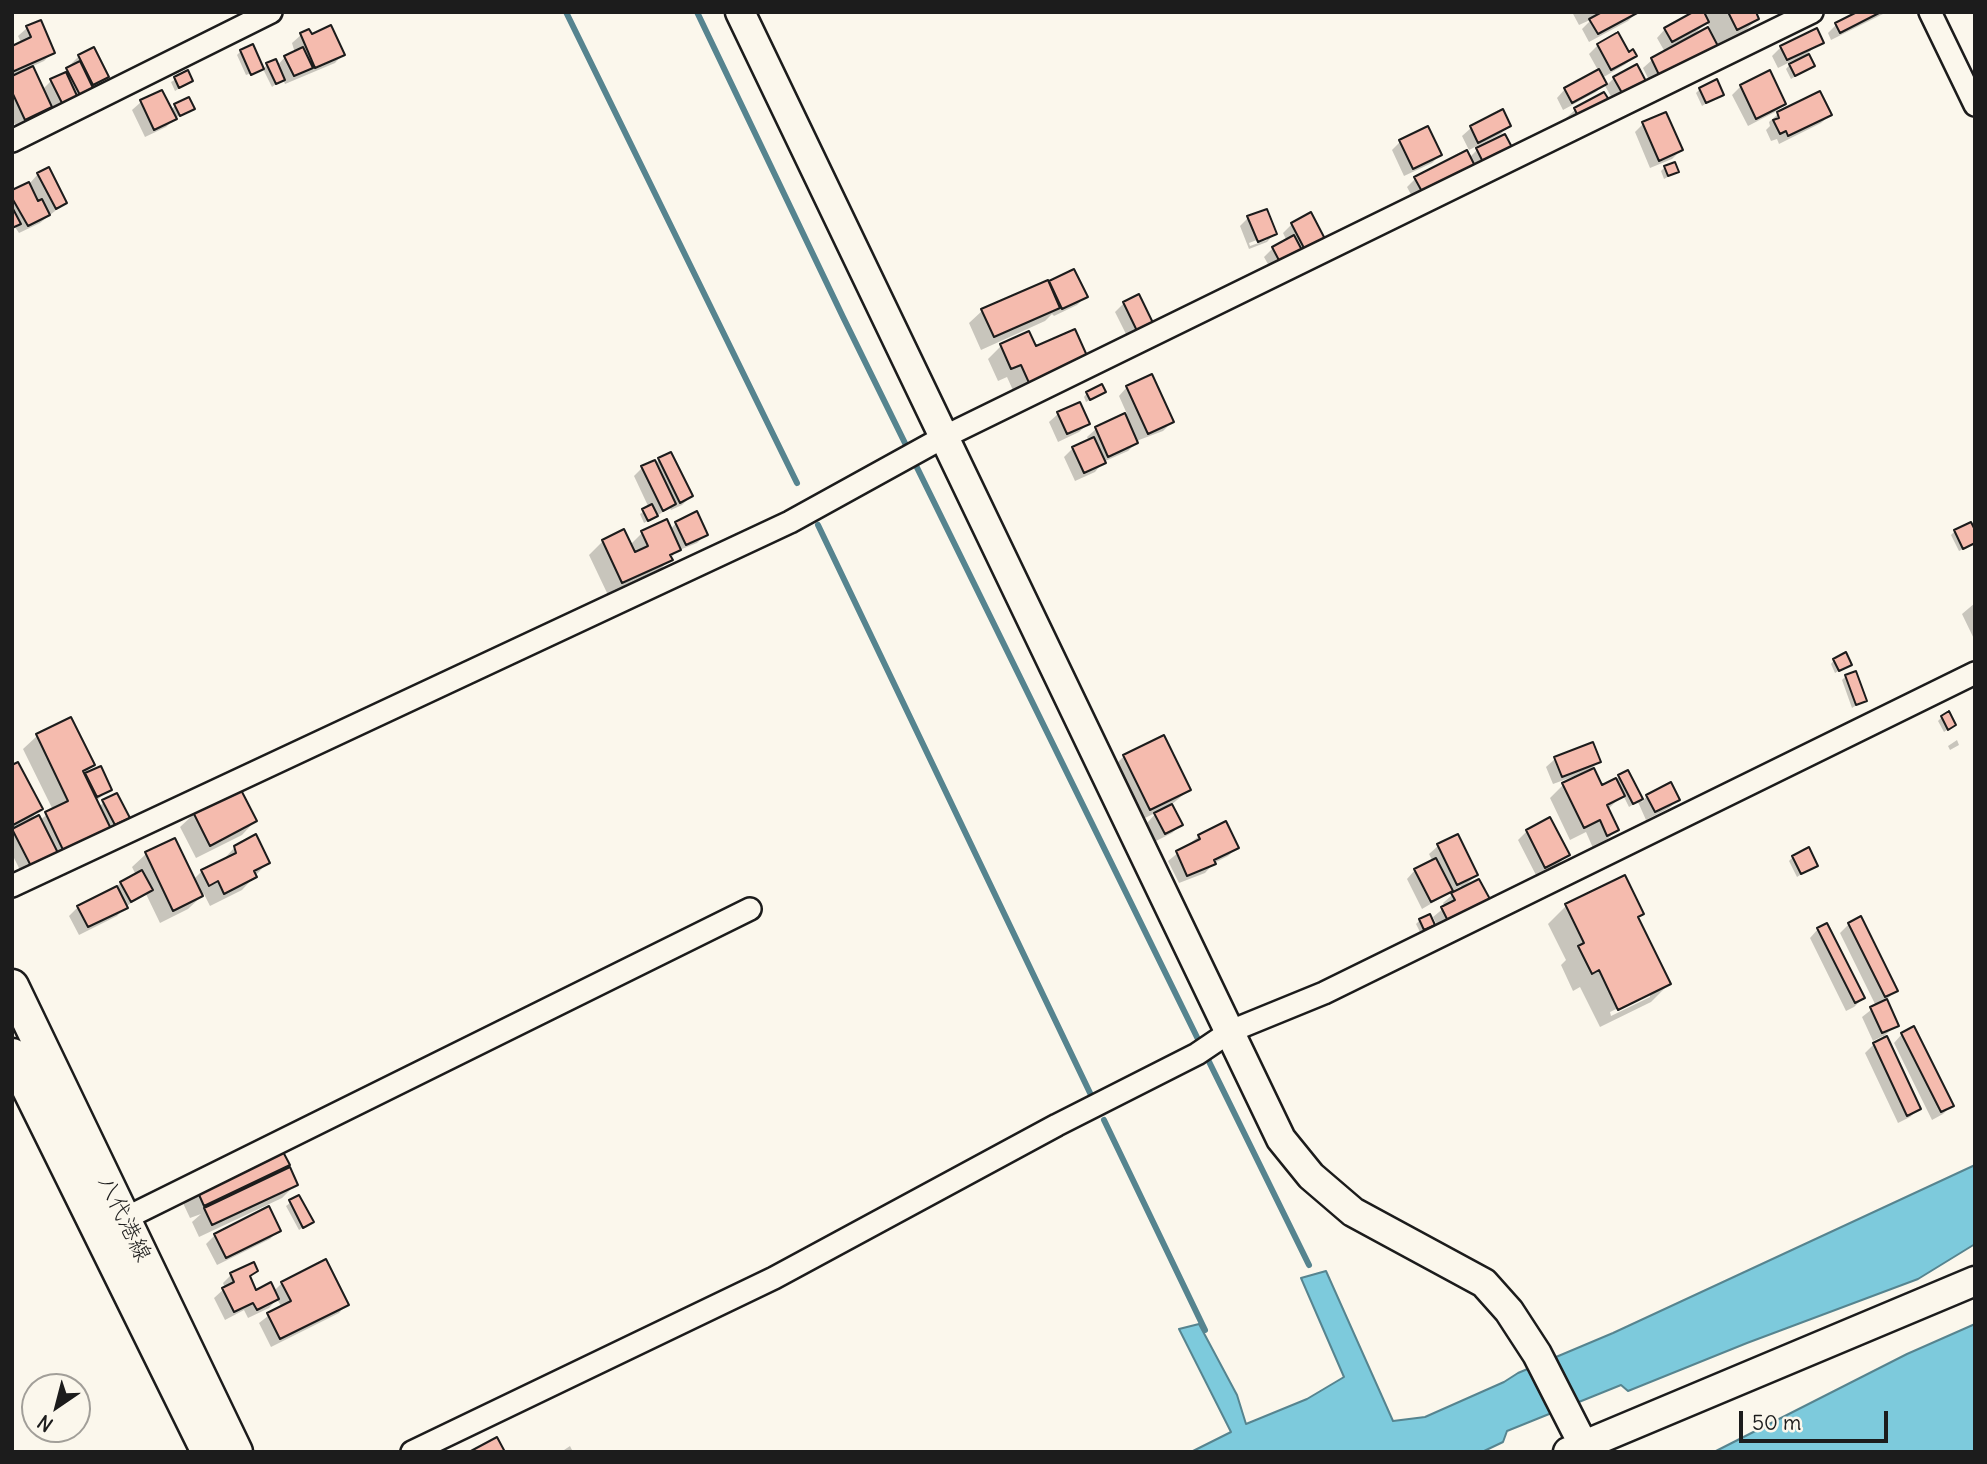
<!DOCTYPE html>
<meta charset="utf-8">
<style>
body{margin:0}
#map{position:relative;width:1987px;height:1464px;overflow:hidden;background:#fbf7ec;font-family:Delius,sans-serif}
canvas{display:block}
.frame{position:absolute;inset:0;border:14px solid #1c1c1c;pointer-events:none}
.north{position:absolute;left:21px;top:1373px;width:70px;height:70px;box-sizing:border-box;background:#fbf7ec;border:2px solid #a29f99;border-radius:50%;rotate:215deg;font-size:19px;font-weight:700;line-height:28px;text-align:center;color:#1c1c1c}
.north::after{content:'';display:block;margin:auto;width:24px;height:32px;background:#1c1c1c;clip-path:polygon(50% 0,100% 100%,50% 72%,0 100%)}
.scale{position:absolute;left:1739px;top:1411px;width:149px;height:32px;box-sizing:border-box;border:4px solid #1c1c1c;border-top:0;padding-left:9px;font-size:21px;line-height:24px;white-space:nowrap;color:#1c1c1c;-webkit-text-stroke:5px #fbf7ec;paint-order:stroke}
</style>
<div id="map">
<canvas width="1987" height="1464"></canvas>
<div class="frame"></div>
<div class="north">N</div>
<div class="scale">50 m</div>
</div>
<script>
const ctx = document.querySelector('canvas').getContext('2d');
ctx.lineJoin = 'round';
function fillPath(path, color) { ctx.fillStyle = color; ctx.fill(path, 'evenodd'); }
const shape = rows => new Path2D(rows.map(r => 'M' + r).join(''));
function strokePath(path, color, width, dash) { ctx.strokeStyle = color; ctx.lineWidth = width; ctx.lineCap = dash ? 'butt' : 'round'; ctx.setLineDash(dash || []); ctx.stroke(path); }
function write(font, color, halo, rows, align = 'center') {
  ctx.font = font + ' Delius,"Klee One",sans-serif'; ctx.lineWidth = 5; ctx.setLineDash([]); ctx.textBaseline = 'middle'; ctx.strokeStyle = halo; ctx.fillStyle = color; for (const [text, x, y, turn = 0] of rows) {
    ctx.save(); ctx.translate(x, y); ctx.rotate((+turn || 0) * Math.PI / 180); ctx.textAlign = isNaN(turn) ? turn : align; if (halo) ctx.strokeText(text, 0, 0); ctx.fillText(text, 0, 0); ctx.restore();
  }
}
const water = shape([
 [1975,1165,1975,1244,1918,1279,1747,1343,1628,1391,1621,1385,1507,1431,1503,1442,1482,1452,1191,1452,1231,1432,1179,1329,1199,1324,1237,1395,1246,1424,1307,1399,1344,1377,1301,1278,1326,1271,1393,1421,1425,1417,1504,1382,1518,1373,1613,1333,1975,1165],
 [1975,1324,1975,1452,1714,1452,1907,1354,1975,1324]
]);
const shadow = shape([
 [1572,12,1637,12,1628,21,1589,42,1582,29,1592,19,1579,25],
 [1697,12,1754,12,1757,19,1739,37,1652,86,1643,68,1652,60,1665,52,1657,38,1665,29],
 [1707,22,1710,28,1693,37,1692,36],
 [1861,12,1887,12,1831,40,1828,33,1836,25],
 [27,28,53,52,44,61,31,67,42,90,51,81,71,67,70,65,79,56,107,76,82,97,54,113,51,106,41,116,16,127,12,119,12,48,22,44,18,36],
 [309,31,311,36,343,54,335,63,285,84,283,79,272,87,263,69,267,65,277,66,285,57,295,53,292,43,301,35],
 [1618,35,1628,54,1635,56,1626,64,1602,78,1606,86,1614,78,1636,67,1617,107,1604,84,1596,92,1563,110,1557,98,1565,89,1599,72,1589,54,1598,45],
 [1821,42,1807,54,1813,66,1791,79,1786,69,1794,60,1778,68,1772,56,1781,47],
 [241,51,262,69,246,75,237,55],
 [187,73,191,81,175,91,171,82],
 [1741,86,1784,104,1775,112,1748,126,1732,95],
 [1700,89,1722,94,1702,106,1696,93],
 [161,92,170,110,175,106,193,109,175,118,166,127,145,137,132,110,141,102],
 [1604,94,1571,127,1566,118,1575,110],
 [1502,111,1509,125,1501,134,1469,150,1462,136,1471,128],
 [1778,114,1830,115,1821,123,1779,144,1777,139,1771,141,1766,130,1770,126,1769,122],
 [1643,124,1681,150,1672,159,1650,168,1635,132],
 [1400,142,1440,155,1432,163,1404,176,1392,150],
 [1477,150,1513,153,1416,204,1407,187,1416,178,1469,158],
 [1665,167,1677,172,1664,179,1661,171],
 [38,174,65,203,40,223,19,233,15,227,12,229,12,192,30,183],
 [1248,218,1275,233,1267,242,1249,249,1240,226],
 [1267,236,1267,240,1250,246,1249,243],
 [1292,224,1323,239,1273,273,1264,257,1273,248,1287,241,1283,233],
 [1050,282,1086,296,1077,305,1054,316,1052,314,1045,321,981,350,969,323,983,310],
 [1124,303,1153,327,1130,342,1115,312],
 [1001,346,1035,348,1086,358,1016,397,1007,377,998,381,988,359],
 [1127,387,1172,422,1163,431,1139,440,1128,451,1103,462,1095,472,1075,481,1064,457,1073,448,1089,441,1087,437,1096,429,1127,414,1119,396],
 [1104,392,1086,402,1084,397,1087,393],
 [1058,414,1088,424,1079,432,1058,442,1049,422],
 [659,460,691,496,682,505,671,510,670,508,644,523,640,514,649,508,634,476,642,468,655,464],
 [676,523,706,534,697,543,677,551,657,573,608,595,589,555,603,541,623,532,630,545,642,533,670,530],
 [1955,531,1975,534,1975,544,1959,551,1951,535],
 [1975,603,1975,641,1962,614],
 [1834,660,1850,664,1835,673,1831,664],
 [1846,676,1865,700,1852,708,1842,680],
 [1942,717,1954,725,1944,732,1938,721],
 [70,719,93,765,81,777,100,768,110,789,96,801,99,807,104,802,128,818,119,826,23,876,12,854,12,767,41,808,27,823,40,820,53,810,23,749,37,736],
 [1957,740,1959,745,1950,750,1948,746],
 [1124,756,1189,790,1171,805,1181,825,1172,833,1156,841,1147,823,1157,812,1137,822,1111,769],
 [1555,759,1599,761,1592,768,1601,787,1627,773,1642,802,1647,796,1678,800,1669,808,1646,820,1638,802,1629,807,1623,795,1607,810,1617,830,1603,843,1593,848,1586,832,1570,840,1550,798,1563,785,1576,778,1575,776,1553,784,1546,767],
 [239,790,255,821,242,835,196,858,180,827,194,814],
 [1225,824,1237,848,1228,856,1214,863,1205,873,1179,883,1168,861,1199,836],
 [1527,831,1568,855,1559,863,1536,875,1518,840],
 [174,840,193,880,202,871,222,861,235,847,268,862,242,890,210,906,204,894,188,909,160,923,146,894,125,907,117,916,79,935,69,916,78,907,136,875,132,867,146,854],
 [1438,846,1476,875,1463,888,1489,901,1440,931,1433,917,1445,907,1443,903,1452,895,1463,889,1461,886,1422,909,1407,879,1415,870,1433,862,1429,854],
 [1793,857,1816,865,1797,877,1789,861],
 [1624,877,1642,913,1637,919,1669,984,1651,1002,1600,1027,1580,987,1573,991,1561,965,1566,960,1548,924,1566,906],
 [1650,993,1650,997,1611,1016,1610,1012],
 [1420,920,1433,924,1420,932,1416,924],
 [1849,924,1896,991,1887,999,1896,1026,1884,1036,1919,1109,1910,1117,1898,1123,1865,1053,1874,1044,1885,1039,1883,1036,1873,1041,1862,1017,1876,1006,1840,933],
 [1818,929,1863,998,1854,1007,1846,1011,1810,938],
 [1902,1034,1952,1105,1943,1114,1932,1120,1894,1043],
 [287,1165,279,1174,296,1184,282,1198,199,1237,192,1222,201,1214,190,1218,183,1203,197,1190],
 [298,1197,312,1222,299,1230,286,1206],
 [279,1230,270,1239,217,1265,206,1244,215,1235],
 [256,1271,249,1278,255,1292,274,1291,282,1283,347,1304,339,1313,271,1347,259,1323,281,1306,277,1299,269,1308,248,1318,244,1310,225,1320,214,1298,225,1288,223,1283,231,1275],
 [570,1446,573,1452,561,1452]
]);
const stream = shape([
 [566,12,797,483],
 [697,12,843,317,1309,1265],
 [818,525,1091,1095],
 [1104,1120,1205,1330]
]);
const building = shape([
 [1602,12,1639,12,1598,34,1589,19,1602,12],
 [1693,12,1704,12,1709,22,1672,42,1664,28,1693,12],
 [1728,12,1756,12,1759,19,1737,30,1728,12],
 [1857,12,1881,12,1840,33,1835,23,1857,12],
 [41,20,55,53,12,72,12,46,31,37,26,26,41,20],
 [331,25,345,55,315,68,300,33,309,29,312,34,331,25],
 [1708,27,1719,48,1661,79,1651,58,1708,27],
 [1817,28,1824,43,1787,60,1780,46,1817,28],
 [1618,32,1629,52,1633,49,1637,56,1611,70,1597,44,1618,32],
 [253,44,264,69,251,75,240,50,253,44],
 [94,47,109,77,93,85,78,55,94,47],
 [303,47,313,68,294,76,284,56,303,47],
 [1809,54,1815,66,1795,76,1789,64,1809,54],
 [276,59,285,80,276,84,266,63,276,59],
 [80,61,93,88,80,95,66,68,80,61],
 [1637,64,1649,87,1626,100,1613,77,1637,64],
 [33,66,52,107,25,120,12,92,12,76,33,66],
 [1599,69,1607,84,1572,103,1564,88,1599,69],
 [188,70,193,81,179,88,174,77,188,70],
 [1770,70,1786,104,1756,119,1740,85,1770,70],
 [66,72,78,98,63,105,50,79,66,72],
 [1717,79,1724,95,1706,103,1699,88,1717,79],
 [162,90,177,119,154,130,140,100,162,90],
 [1820,91,1832,115,1788,136,1786,131,1780,134,1773,120,1779,118,1777,112,1820,91],
 [1604,92,1611,103,1580,120,1574,108,1604,92],
 [189,97,195,109,180,116,174,104,189,97],
 [1503,109,1511,126,1478,143,1470,126,1503,109],
 [1666,112,1683,150,1659,161,1642,122,1666,112],
 [1428,126,1442,155,1413,169,1399,140,1428,126],
 [1505,134,1515,153,1486,168,1476,148,1505,134],
 [1467,150,1477,170,1425,197,1414,177,1467,150],
 [1675,162,1679,172,1668,176,1664,166,1675,162],
 [49,167,67,203,56,209,37,173,49,167],
 [29,182,38,201,42,199,50,215,28,226,12,198,12,190,29,182],
 [12,207,21,224,12,228,12,207],
 [1267,209,1277,234,1258,242,1247,216,1267,209],
 [1311,212,1325,239,1305,250,1291,223,1311,212],
 [1294,235,1304,254,1282,266,1272,247,1294,235],
 [1074,269,1088,297,1062,309,1049,281,1074,269],
 [1048,280,1060,308,994,337,981,309,1048,280],
 [1139,294,1155,327,1139,335,1123,302,1139,294],
 [1075,329,1088,358,1030,385,1021,365,1011,369,1000,344,1029,331,1036,346,1075,329],
 [1152,374,1174,422,1148,434,1126,386,1152,374],
 [1102,384,1106,392,1090,400,1086,392,1102,384],
 [1080,402,1090,424,1067,434,1057,412,1080,402],
 [1125,413,1138,443,1108,457,1095,427,1125,413],
 [1094,437,1106,463,1084,473,1072,447,1094,437],
 [671,452,693,496,680,503,658,458,671,452],
 [655,460,676,504,663,511,641,466,655,460],
 [652,504,658,516,648,521,642,509,652,504],
 [697,511,708,535,686,545,675,522,697,511],
 [667,519,681,550,670,555,673,560,622,583,602,540,624,529,635,552,648,546,641,531,667,519],
 [1971,522,1975,530,1975,543,1963,549,1954,530,1971,522],
 [1846,652,1852,665,1839,671,1833,659,1846,652],
 [1856,671,1867,701,1856,705,1845,675,1856,671],
 [1949,711,1956,725,1948,730,1941,716,1949,711],
 [71,717,95,765,83,771,112,831,65,854,45,812,68,801,36,734,71,717],
 [1164,735,1191,790,1150,810,1123,755,1164,735],
 [1593,742,1601,762,1562,777,1554,757,1593,742],
 [18,762,43,809,13,825,12,765,18,762],
 [101,766,112,790,97,797,85,773,101,766],
 [1594,768,1602,785,1616,778,1625,796,1607,805,1619,830,1607,836,1600,820,1584,828,1562,783,1594,768],
 [1628,770,1643,799,1633,804,1618,775,1628,770],
 [1671,782,1680,800,1655,812,1646,795,1671,782],
 [240,788,257,821,210,846,193,812,240,788],
 [117,793,130,818,115,825,102,800,117,793],
 [1172,804,1183,825,1165,834,1154,813,1172,804],
 [39,815,59,855,32,868,12,829,39,815],
 [1550,817,1570,855,1545,868,1526,830,1550,817],
 [1226,821,1239,848,1214,860,1216,864,1187,876,1176,851,1200,839,1198,835,1226,821],
 [256,834,270,863,254,871,257,877,224,894,218,881,209,886,201,870,236,853,234,846,256,834],
 [1458,834,1478,875,1457,885,1437,844,1458,834],
 [175,838,203,896,173,911,145,852,175,838],
 [1809,847,1818,866,1801,874,1792,856,1809,847],
 [1436,858,1453,891,1431,902,1414,869,1436,858],
 [142,870,153,890,131,902,120,882,142,870],
 [1625,875,1644,914,1638,917,1671,984,1618,1010,1599,970,1592,974,1578,946,1584,943,1565,904,1625,875],
 [1479,879,1491,901,1449,923,1441,907,1455,900,1451,893,1479,879],
 [117,886,128,908,88,927,77,906,117,886],
 [1430,914,1435,925,1424,930,1419,919,1430,914],
 [1861,916,1898,991,1885,997,1848,923,1861,916],
 [1827,923,1865,998,1855,1003,1817,928,1827,923],
 [1887,999,1899,1026,1882,1033,1870,1007,1887,999],
 [1914,1026,1954,1106,1941,1112,1901,1033,1914,1026],
 [1887,1036,1921,1109,1907,1116,1873,1043,1887,1036],
 [281,1148,290,1165,204,1206,196,1188,281,1148],
 [290,1167,298,1185,212,1225,204,1208,290,1167],
 [299,1195,314,1222,303,1228,289,1200,299,1195],
 [269,1206,281,1231,226,1258,214,1234,269,1206],
 [326,1259,349,1305,280,1339,267,1313,291,1301,281,1282,326,1259],
 [254,1262,258,1271,250,1276,256,1290,271,1282,279,1299,257,1310,253,1303,234,1312,222,1288,234,1282,230,1273,254,1262],
 [497,1437,505,1452,469,1452,497,1437]
]);
const minor = shape([
 [1930,12,1975,105],
 [12,141,271,12],
 [12,886,790,522,944,437,1812,12],
 [124,1219,750,909],
 [412,1452,774,1278,1057,1125,1197,1054,1231,1031,1324,993,1975,673]
]);
const tertiary = shape([
 [740,12,1281,1139,1311,1176,1353,1212,1484,1283,1509,1311,1537,1354,1587,1452],
 [1568,1452,1975,1281]
]);
const secondary = shape([
 [12,986,236,1452],
 [12,1055,208,1452]
]);
const streetNames = [
 ["八代港線",124,1219,64]
];
fillPath(water, '#7dcadc');
strokePath(water, '#56848f', 2);
fillPath(shadow, '#0003');
strokePath(stream, '#56848f', 6);
fillPath(building, '#f5bbae');
strokePath(building, '#1c1c1c', 2);
strokePath(minor, '#1c1c1c', 26);
strokePath(tertiary, '#1c1c1c', 33);
strokePath(secondary, '#1c1c1c', 37);
strokePath(minor, '#fbf7ec', 21);
strokePath(tertiary, '#fbf7ec', 28);
strokePath(secondary, '#fbf7ec', 32);
write('23px', '#1c1c1c', '#fbf7ec', streetNames);
</script>
